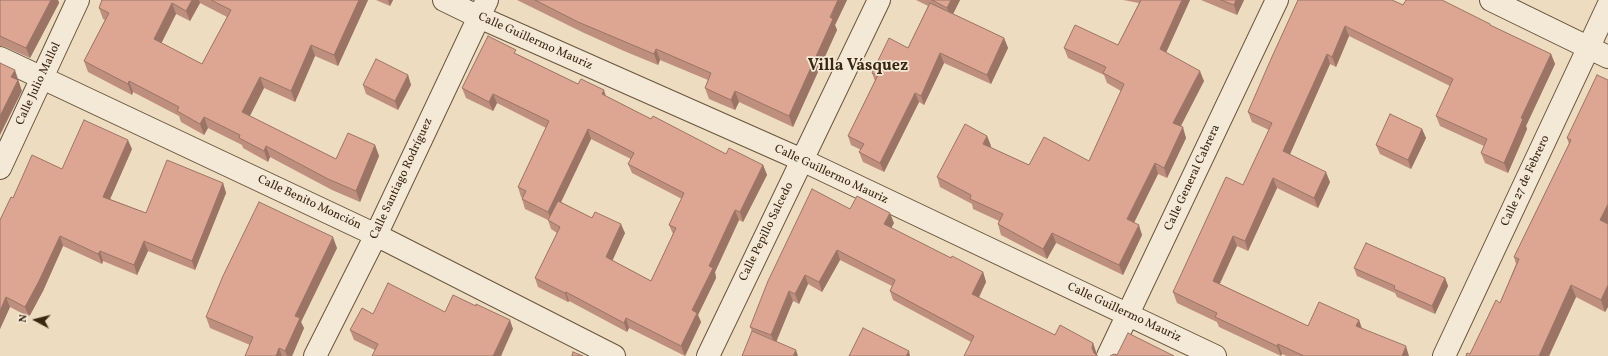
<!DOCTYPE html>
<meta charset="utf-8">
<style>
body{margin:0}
#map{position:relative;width:1608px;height:356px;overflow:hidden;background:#eedcc0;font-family:Vollkorn,serif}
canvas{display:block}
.north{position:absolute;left:16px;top:300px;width:40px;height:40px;-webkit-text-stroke:3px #f4e8d6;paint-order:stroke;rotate:277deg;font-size:11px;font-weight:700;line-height:16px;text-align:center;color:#3a2710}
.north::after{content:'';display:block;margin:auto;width:14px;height:18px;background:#3a2710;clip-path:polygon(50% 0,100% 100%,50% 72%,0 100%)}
</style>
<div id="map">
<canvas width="1608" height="356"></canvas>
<div class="north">N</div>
</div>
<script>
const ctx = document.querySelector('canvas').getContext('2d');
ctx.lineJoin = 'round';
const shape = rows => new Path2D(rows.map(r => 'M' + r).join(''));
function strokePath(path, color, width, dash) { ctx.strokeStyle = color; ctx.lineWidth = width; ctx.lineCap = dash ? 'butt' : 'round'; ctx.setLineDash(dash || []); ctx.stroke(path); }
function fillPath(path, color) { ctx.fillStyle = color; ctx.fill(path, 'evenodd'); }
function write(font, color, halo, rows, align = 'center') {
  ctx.font = font + ' Vollkorn,serif'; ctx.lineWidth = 3.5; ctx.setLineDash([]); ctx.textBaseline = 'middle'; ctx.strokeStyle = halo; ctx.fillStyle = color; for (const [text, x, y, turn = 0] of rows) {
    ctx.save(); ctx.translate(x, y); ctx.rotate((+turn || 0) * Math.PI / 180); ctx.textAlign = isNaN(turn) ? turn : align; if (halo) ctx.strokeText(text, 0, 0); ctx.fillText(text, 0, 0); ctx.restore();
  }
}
const minor = shape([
 [444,0,479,17,802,160,1215,356],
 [1491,0,1608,57],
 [0,58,376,235,614,356],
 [0,168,78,0],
 [315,356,376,235,487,0],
 [708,356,879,0],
 [1108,356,1277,0],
 [1444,356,1608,6]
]);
const wall = shape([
 [0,0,58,0,59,3,30,58,5,47,0,46],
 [101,0,368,0,338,66,315,56,295,102,264,88,250,116,336,159,375,145,379,156,360,202,332,190,270,157,268,162,243,148,242,145,208,128,204,135,181,122,179,116,133,92,132,95,88,72,84,61,105,20,103,19,99,8,102,0],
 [200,3,227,17,202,64,161,43,176,14,190,21],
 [376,0,393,0,390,6],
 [517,0,847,0,835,25,837,30,793,127,739,102,735,110,709,99,705,88,708,80,660,60,658,65,624,51,582,32],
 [916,0,960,0,953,14,1004,38,1008,48,991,84,944,63,924,105,919,102,884,172,863,162,859,152,861,150,851,145,848,136,875,81,872,73,908,48,928,6],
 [1123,0,1190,0,1166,53,1204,81,1181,126,1186,138,1167,178,1158,174,1134,222,1142,235,1123,275,1056,243,1047,259,1001,235,998,224,999,221,973,209,972,204,940,187,937,177,987,136,991,146,990,147,1029,165,1089,161,1121,91,1107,83,1104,75,1068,58,1064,48,1118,45,1139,3],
 [1201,0,1244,0,1237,15],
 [1298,0,1403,5,1490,24,1491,26,1551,54,1555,64,1526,126,1527,129,1508,173,1485,163,1481,153,1484,146,1440,126,1436,116,1450,86,1349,36,1336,67,1330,64,1290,154,1330,182,1318,208,1277,188,1248,251,1237,246,1220,284,1308,326,1359,320,1362,328,1409,356,1287,356,1282,354,1281,356,1219,327,1217,322,1177,303,1173,292,1243,185,1269,130,1252,122,1248,112],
 [517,54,578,84,606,96,651,119,726,154,763,165,767,175,743,222,739,220,715,272,716,278,698,315,701,322,685,356,629,328,627,332,569,301,568,302,538,287,535,278,557,233,551,229,548,220,525,209,522,199,523,198,521,197,518,187,546,128,497,103,493,111,466,98,462,88],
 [591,139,631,159,628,164,632,173,682,199,669,225,673,234,651,281,612,260,625,233,592,218,561,202],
 [408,75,411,85,398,110,366,94,363,85],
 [1608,80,1608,307,1605,312,1576,297,1549,356,1466,356,1470,354,1500,303,1516,264,1514,257,1569,144,1567,138],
 [1422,129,1426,138,1411,169,1380,154,1376,145],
 [132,149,110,199,146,213,223,183,226,193,195,270,148,251,137,275,103,261,102,264,63,246,43,291,29,317,10,307,0,329,0,220,13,198,62,169],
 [850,209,894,223,891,228,951,258,983,272,986,282,979,298,1055,335,1093,343,1096,352,971,342,893,300,890,291,892,286,840,260,822,292,808,284,799,304,793,301,776,341,752,331,750,327],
 [337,248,301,322,304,328,292,356,245,356,250,345,210,328,206,317],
 [1354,268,1445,278,1448,286,1435,314,1397,297,1395,293,1357,276],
 [445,312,513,329,375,350,354,340,350,330,373,314]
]);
const shadedWall = shape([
 [51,0,58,0,59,3,30,58,26,48],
 [192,0,199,0,200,3,190,21,186,11],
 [359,0,368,0,338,66,334,55],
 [388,0,393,0,390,6],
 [838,0,847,0,835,25,837,30,793,127,789,116],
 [951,0,960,0,951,18,947,8],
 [1182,0,1190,0,1163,59,1160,49],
 [1236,0,1244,0,1237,15,1234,5],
 [172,3,176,14,158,50,154,39],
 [1345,26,1349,36,1336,67,1332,57],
 [1004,38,1008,48,991,84,987,75],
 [311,45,315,56,295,102,291,91],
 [656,49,660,60,658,65,654,54],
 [940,53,944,63,924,105,921,96],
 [1327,54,1330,64,1287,161,1283,151],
 [1551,54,1555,64,1526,126,1527,129,1508,173,1504,163,1521,118],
 [15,70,22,91,0,135,0,116,11,77],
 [1200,71,1204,81,1177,133,1173,123],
 [408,75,411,85,398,110,395,101],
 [260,77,264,88,246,123,242,112],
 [129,81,133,92,132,95,128,84],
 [604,90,607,100,602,94],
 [735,91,739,102,735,110,731,100],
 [915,93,919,102,884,172,880,163],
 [493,94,497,103,493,111,489,102],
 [204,117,208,128,204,135,200,124],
 [1183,127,1186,138,1167,178,1164,168],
 [588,129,591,139,552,221,548,212],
 [1422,129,1426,138,1411,169,1408,160],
 [987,136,991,146,987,154,983,144],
 [128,140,132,149,107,206,103,197],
 [375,145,379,156,360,202,356,191],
 [266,146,270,157,268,162,264,151],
 [1155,163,1158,174,1131,229,1127,219],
 [763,165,767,175,743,222,740,212],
 [1326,172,1330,182,1318,208,1314,198],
 [1273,178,1277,188,1248,251,1245,241],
 [223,183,226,193,195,270,192,261],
 [1608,204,1608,226,1600,220],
 [735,210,739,220,715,272,716,278,698,315,701,322,685,356,681,346,692,310,709,266],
 [890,213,894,223,888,234,884,224],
 [621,224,625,233,610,266,606,257],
 [1139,225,1142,235,1123,275,1119,265],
 [1052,233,1056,243,1047,259,1043,249],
 [60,236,63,246,43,291,29,317,25,307],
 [1233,236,1237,246,1216,291,1213,281],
 [333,237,337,248,301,322,304,328,292,356,287,356,285,351,295,316],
 [144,241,148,251,137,275,134,265],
 [837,250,840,260,822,292,819,282],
 [100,251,103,261,102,264,98,254],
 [983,272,986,282,975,304,972,294],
 [805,275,808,284,799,304,795,294],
 [1445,278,1448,286,1435,314,1432,306],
 [1571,285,1576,297,1549,356,1539,356],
 [1608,285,1608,307,1605,312,1601,300],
 [789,291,793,301,775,345,771,335],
 [566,292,569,301,568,302,565,293],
 [6,297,10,307,0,329,0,311],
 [626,318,629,328,627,332,624,323],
 [510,320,513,329,501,356,493,356],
 [1359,320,1362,330,1356,326],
 [1093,343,1096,352,1096,356,1095,356,1092,348],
 [1278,344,1282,354,1281,356,1277,346],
 [1406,346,1409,356,1402,356],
 [279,348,282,356,276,356],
 [796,350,798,356,793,356],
 [909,351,910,356,906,356]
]);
const building = shape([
 [0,0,51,0,26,48,0,36,0,0],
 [102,0,192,0,186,11,172,3,154,39,202,64,231,10,211,0,359,0,334,55,311,45,291,91,260,77,242,112,336,159,348,133,375,145,356,191,328,179,266,146,264,151,239,138,240,135,204,117,200,124,177,111,179,107,129,81,128,84,84,61,109,13,99,8,102,0],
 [535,0,838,0,830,17,833,19,789,116,735,91,731,100,705,88,711,73,656,49,654,54,578,22,535,0],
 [932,0,951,0,947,8,932,0],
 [1141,0,1182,0,1160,49,1200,71,1173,123,1183,127,1164,168,1155,163,1127,219,1139,225,1119,265,1052,233,1043,249,998,224,1003,214,970,199,971,195,937,177,965,124,987,136,983,144,1029,165,1044,137,1089,161,1124,84,1103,73,1106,67,1064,48,1075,25,1118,45,1141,0],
 [1221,0,1236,0,1234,5,1221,0],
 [1298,0,1392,0,1403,5,1406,0,1442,0,1490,24,1490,25,1551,54,1521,118,1523,119,1504,163,1481,153,1487,139,1436,116,1453,79,1345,26,1332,57,1327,54,1283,151,1326,172,1314,198,1273,178,1245,241,1233,236,1213,281,1308,326,1319,302,1359,320,1356,326,1406,346,1402,356,1304,356,1278,344,1277,346,1215,317,1217,313,1173,292,1226,177,1243,185,1272,123,1248,112,1271,59,1298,0],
 [930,3,1004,38,987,75,940,53,921,96,915,93,880,163,859,152,864,144,848,136,878,75,872,73,889,38,908,48,930,3],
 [488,36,516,50,514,53,578,84,581,79,604,90,602,94,651,119,653,116,726,154,729,148,763,165,740,212,735,210,709,266,713,268,692,310,697,313,681,346,626,318,624,323,566,292,565,293,535,278,560,227,548,220,558,201,592,218,595,212,621,224,606,257,651,281,676,228,669,225,684,193,628,164,634,153,588,129,548,212,522,199,526,191,518,187,549,121,493,94,489,102,462,88,488,36],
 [376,59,408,75,395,101,363,85,376,59],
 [0,63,15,70,11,77,18,80,0,116,0,63],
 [1597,75,1608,80,1608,204,1600,220,1608,224,1608,285,1601,300,1571,285,1539,356,1466,356,1467,353,1470,354,1496,300,1500,303,1519,259,1514,257,1571,140,1567,138,1597,75],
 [1390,114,1422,129,1408,160,1376,145,1390,114],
 [84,120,128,140,103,197,146,213,167,160,223,183,192,261,144,241,134,265,100,251,98,254,60,236,39,281,25,307,6,297,0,311,0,220,11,197,13,198,32,155,62,169,84,120],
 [812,189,850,209,857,196,890,213,884,224,951,258,952,256,983,272,972,294,1055,335,1060,325,1093,343,1092,348,1094,353,1098,356,964,356,974,336,890,291,895,280,837,250,819,282,805,275,795,294,789,291,771,335,750,327,768,281,812,189],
 [259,202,333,237,295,316,300,318,285,351,279,348,276,356,245,356,253,337,206,317,223,276,259,202],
 [1366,243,1445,278,1432,306,1394,289,1395,286,1354,268,1366,243],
 [388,283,445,312,453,295,476,306,476,304,510,320,493,356,372,356,378,344,350,330,362,308,373,314,388,283],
 [863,328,909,351,906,356,849,356,863,328],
 [752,331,796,350,793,356,742,356,752,331],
 [1128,333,1174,356,1110,356,1114,354,1117,355,1128,333],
 [573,352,583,356,572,356,573,352]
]);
const streetNames = [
 ["Calle Guillermo Mauriz",535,42,24],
 ["Calle Julio Mallol",39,84,-65],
 ["Calle Guillermo Mauriz",831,175,25],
 ["Calle General Cabrera",1193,178,-65],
 ["Calle Santiago Rodríguez",402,179,-65],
 ["Calle 27 de Febrero",1526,181,-65],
 ["Calle Benito Monción",309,203,25],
 ["Calle Pepillo Salcedo",767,232,-64],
 ["Calle Guillermo Mauriz",1124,313,25]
];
const districtNames = [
 ["Villa Vásquez",858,67]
];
strokePath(minor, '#67543c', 24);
strokePath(minor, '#f4e8d6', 22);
fillPath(wall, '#be8f7e');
fillPath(shadedWall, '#9b7466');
fillPath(building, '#dda692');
strokePath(building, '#9b7466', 1);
write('12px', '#3a2710', '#f4e8d6', streetNames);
write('bold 16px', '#3a2710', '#f4e8d6', districtNames);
</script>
